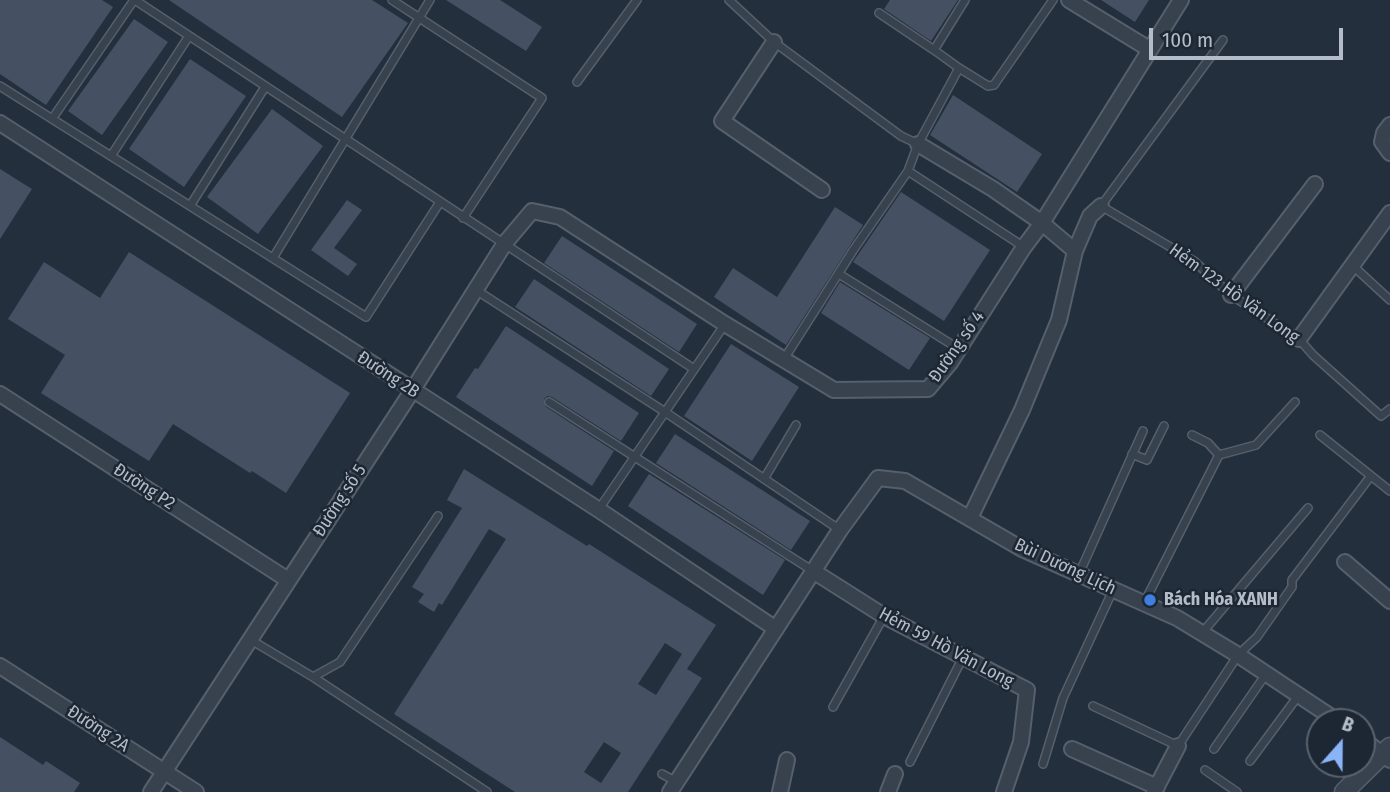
<!DOCTYPE html>
<meta charset="utf-8">
<style>
body{margin:0}
#map{position:relative;width:1390px;height:792px;overflow:hidden;background:#242f3e;font-family:"Fira Sans Condensed",sans-serif}
canvas{display:block}
.north{position:absolute;left:1306px;top:708px;width:70px;height:70px;box-sizing:border-box;background:#1d2633;border:2px solid #59626f;border-radius:50%;rotate:21deg;font-size:19px;font-weight:700;line-height:28px;text-align:center;color:#b4bcc9}
.north::after{content:'';display:block;margin:auto;width:24px;height:32px;background:#8ab4f8;clip-path:polygon(50% 0,100% 100%,50% 72%,0 100%)}
.scale{position:absolute;left:1149px;top:28px;width:194px;height:32px;box-sizing:border-box;border:4px solid #b4bcc9;border-top:0;padding-left:9px;font-size:21px;line-height:24px;white-space:nowrap;color:#b4bcc9;-webkit-text-stroke:5px #1d2633;paint-order:stroke}
</style>
<div id="map">
<canvas width="1390" height="792"></canvas>
<div class="north">B</div>
<div class="scale">100 m</div>
</div>
<script>
const ctx = document.querySelector('canvas').getContext('2d');
ctx.lineJoin = 'round';
function fillPath(path, color) { ctx.fillStyle = color; ctx.fill(path, 'evenodd'); }
const shape = rows => new Path2D(rows.map(r => 'M' + r).join(''));
function strokePath(path, color, width, dash) { ctx.strokeStyle = color; ctx.lineWidth = width; ctx.lineCap = dash ? 'butt' : 'round'; ctx.setLineDash(dash || []); ctx.stroke(path); }
function write(font, color, halo, rows, align = 'center') {
  ctx.font = font + ' "Fira Sans Condensed",sans-serif'; ctx.lineWidth = 5; ctx.setLineDash([]); ctx.textBaseline = 'middle'; ctx.strokeStyle = halo; ctx.fillStyle = color; for (const [text, x, y, turn = 0] of rows) {
    ctx.save(); ctx.translate(x, y); ctx.rotate((+turn || 0) * Math.PI / 180); ctx.textAlign = isNaN(turn) ? turn : align; if (halo) ctx.strokeText(text, 0, 0); ctx.fillText(text, 0, 0); ctx.restore();
  }
}
const building = shape([
 [0,0,102,0,113,7,46,105,0,74],
 [169,0,372,0,408,23,342,117],
 [446,0,500,0,542,27,526,51],
 [890,0,958,0,931,41,884,9],
 [1101,0,1149,0,1135,22],
 [134,19,168,42,102,135,68,111],
 [190,59,246,96,184,187,129,149],
 [953,95,1042,154,1017,192,930,135],
 [272,109,323,146,258,234,207,197],
 [0,169,32,189,0,239],
 [901,192,990,250,944,321,853,262],
 [347,200,362,210,334,248,357,264,348,276,311,250],
 [835,207,863,225,786,345,714,297,733,268,777,297],
 [562,236,697,324,679,352,544,263],
 [129,252,350,393,286,493,252,471,250,473,173,424,149,461,41,393,65,355,8,319,44,262,100,298],
 [534,279,669,369,651,396,515,307],
 [840,282,930,338,909,370,821,313],
 [506,326,639,413,621,441,552,397,547,396,544,399,546,407,614,451,592,486,456,397,475,368,478,369],
 [731,344,799,387,752,461,684,416],
 [675,434,810,521,791,550,656,463],
 [464,469,587,546,589,544,716,625,687,669,702,678,628,792,515,792,394,714,506,539,489,529,442,605,439,603,434,612,418,602,424,594,412,587,462,508,447,500],
 [665,643,682,654,656,695,638,684],
 [604,742,621,753,601,783,584,772],
 [649,474,785,560,763,595,628,506],
 [0,737,43,765,46,761,80,783,74,792,0,792]
]);
const service = shape([
 [135,0,694,369],
 [392,0,542,98,463,218],
 [729,0,774,42,901,136,918,144],
 [879,13,934,50],
 [1223,40,1101,206,1194,261,1231,295,1299,339,1313,355,1381,416,1390,409],
 [959,68,988,86,994,85,1053,0],
 [577,82,637,0],
 [0,86,366,317,440,202],
 [52,119,134,0],
 [111,156,189,36],
 [908,171,1024,247],
 [190,206,265,87],
 [273,258,430,0],
 [1352,265,1390,300],
 [839,274,959,349],
 [476,290,665,412,840,530],
 [784,359,854,249,908,171,918,144,959,68,934,50,965,0],
 [549,402,813,571],
 [1192,435,1208,443,1219,455],
 [1320,435,1390,491],
 [1132,454,1147,460,1164,426],
 [764,479,796,425],
 [599,509,725,324],
 [1079,574,1143,431],
 [1144,603,1219,455,1256,445,1295,402],
 [1202,633,1308,508],
 [251,640,313,677,340,662,438,516],
 [313,677,487,792],
 [1093,706,1178,746,1238,655,1257,637,1292,587,1292,580,1370,477],
 [833,707,884,616],
 [1214,749,1266,674],
 [1250,761,1298,696],
 [910,762,963,657],
 [1043,764,1063,698,1113,590],
 [1205,770,1237,792],
 [662,774,677,782]
]);
const minor = shape([
 [1069,0,1149,49],
 [774,42,722,121,822,190],
 [0,123,599,510,776,629],
 [1390,125,1384,133,1382,142,1390,153],
 [918,144,993,189,1042,223,1075,251],
 [1231,295,1315,184],
 [1299,339,1390,213],
 [0,394,288,580],
 [970,518,1022,410,1059,320,1075,251,1090,216,1101,206],
 [1345,562,1390,601],
 [813,571,884,616,1027,690,1021,742,1004,792],
 [0,666,196,792],
 [1362,739,1390,760],
 [1072,749,1157,787],
 [151,792,412,391,505,243,532,211,560,217,725,324,834,390,928,389,950,363,1024,247,1042,223,1181,0],
 [670,792,840,530,878,478,905,481,1022,549,1177,618,1238,655,1339,722],
 [780,792,787,760],
 [888,792,895,774],
 [1154,792,1178,746]
]);
const tertiary = shape([
 [1344,792,1390,747]
]);
const markers = [
 [1150,600,7,"#3f7fe0"]
];
const streetNames = [
 ["Hẻm 123 Hồ Văn Long",1234,294,36],
 ["Đường số 4",957,347,-55],
 ["Đường 2B",388,375,33],
 ["Đường P2",144,487,33],
 ["Đường số 5",340,501,-57],
 ["Bùi Dương Lịch",1065,567,25],
 ["Hẻm 59 Hồ Văn Long",946,648,28],
 ["Đường 2A",98,729,33]
];
const poiNames = [
 ["Bách Hóa XANH",1164,600]
];
fillPath(building, '#455162');
strokePath(service, '#565f6c', 10);
strokePath(minor, '#565f6c', 18);
strokePath(tertiary, '#565f6c', 21);
strokePath(service, '#38414e', 7);
strokePath(minor, '#38414e', 14);
strokePath(tertiary, '#38414e', 18);
for (const [x, y, r, color] of markers) { const dot = new Path2D(); dot.arc(x, y, r, 0, 2 * Math.PI); ctx.fillStyle = color; ctx.fill(dot); strokePath(dot, '#1d2633', 2.5); }
write('18px', '#b4bcc9', '#1d2633', streetNames);
write('bold 18px', '#b4bcc9', '#1d2633', poiNames, 'left');
</script>
